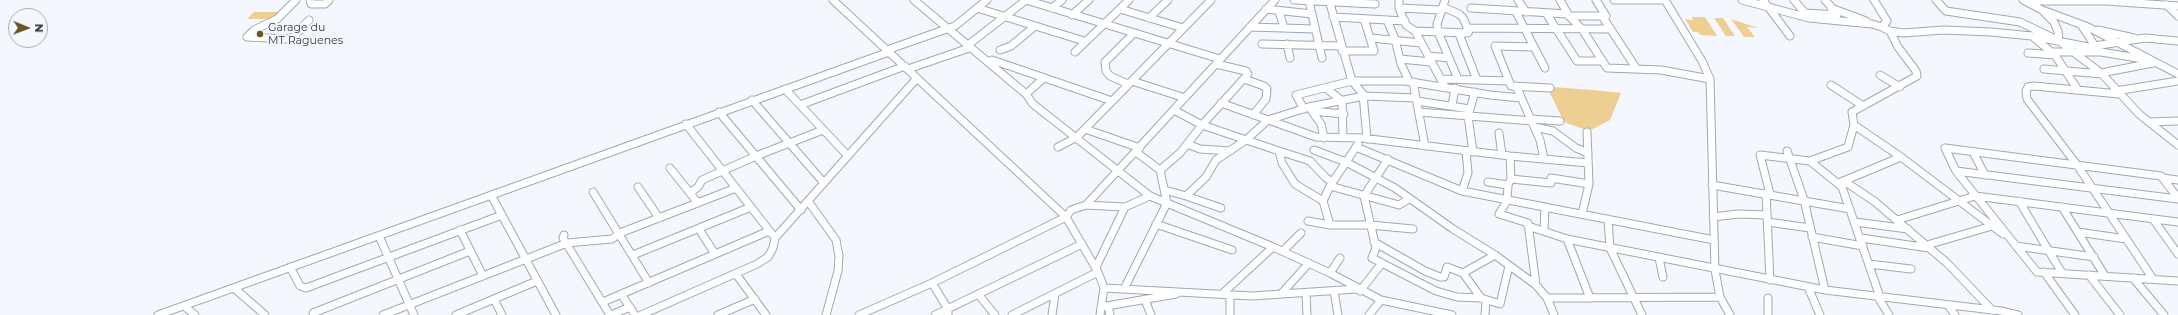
<!DOCTYPE html>
<style>
body{margin:0}
#map{position:relative;width:2178px;height:315px;overflow:hidden;background:#f4f8fe;font-family:Montserrat,sans-serif}
canvas{display:block}
.north{position:absolute;left:8px;top:8px;width:40px;height:40px;box-sizing:border-box;background:#f4f8fe;border:1px solid #a8acb1;border-radius:50%;rotate:91deg;font-size:11px;font-weight:700;line-height:16px;text-align:center;color:#37393d}
.north::after{content:'';display:block;margin:auto;width:14px;height:18px;background:#6c5524;clip-path:polygon(50% 0,100% 100%,50% 72%,0 100%)}
</style>
<div id="map">
<canvas width="2178" height="315"></canvas>
<div class="north">N</div>
</div>
<script>
const ctx = document.querySelector('canvas').getContext('2d');
ctx.lineJoin = 'round';
function fillPath(path, color) { ctx.fillStyle = color; ctx.fill(path, 'evenodd'); }
const shape = rows => new Path2D(rows.map(r => 'M' + r).join(''));
function strokePath(path, color, width, dash) { ctx.strokeStyle = color; ctx.lineWidth = width; ctx.lineCap = dash ? 'butt' : 'round'; ctx.setLineDash(dash || []); ctx.stroke(path); }
function write(font, color, halo, rows, align = 'center') {
  ctx.font = font + ' Montserrat,sans-serif'; ctx.lineWidth = 3.5; ctx.setLineDash([]); ctx.textBaseline = 'middle'; ctx.strokeStyle = halo; ctx.fillStyle = color; for (const [text, x, y, turn = 0] of rows) {
    ctx.save(); ctx.translate(x, y); ctx.rotate((+turn || 0) * Math.PI / 180); ctx.textAlign = isNaN(turn) ? turn : align; if (halo) ctx.strokeText(text, 0, 0); ctx.fillText(text, 0, 0); ctx.restore();
  }
}
const green = shape([
 [254,12,283,12,276,19,247,19],
 [1692,17,1705,17,1717,36,1700,35,1698,32,1693,32,1685,19,1693,20],
 [1714,18,1723,18,1735,36,1726,36],
 [1731,19,1758,28,1747,27,1755,37,1744,37],
 [1552,87,1593,90,1621,93,1610,120,1589,131,1564,122,1548,89]
]);
const minor = shape([
 [296,0,277,19,254,30,247,37,288,39,293,37,309,20],
 [310,0,311,4,325,4,329,0],
 [833,0,1066,217,1098,272,1104,288,1100,315],
 [914,0,1026,94,1033,104,1150,196,1273,247,1330,273,1381,300,1452,315],
 [1026,0,1220,59],
 [1294,0,1375,4],
 [1329,0,1352,81,1363,94,1367,139],
 [1399,0,1399,8,1406,25,1415,31,1445,87],
 [1445,0,1437,24,1438,32,1458,79],
 [1518,0,1526,12],
 [1560,0,1569,16,1582,29,1607,68,1661,70,1710,79],
 [1596,0,1606,16],
 [1614,0,1665,0],
 [1665,0,1702,61,1710,79,1715,270,1720,297,1730,315],
 [1742,0,1809,18,1872,24,1882,27,1890,31,1898,47,1916,71,1917,76,1852,112,1854,125,1848,147,1810,161,1760,155,1770,194],
 [1763,0,1790,36],
 [1794,0,1808,17],
 [1825,0,1834,10],
 [1874,0,1887,21,1882,27],
 [1936,0,1946,11,2020,22,2053,38],
 [2023,0,2042,10,2054,22,2058,31,2059,41,2101,73,2139,114,2178,145],
 [1309,1,1322,58],
 [2027,1,2106,1,2178,6],
 [2167,5,2178,16],
 [977,8,1084,41],
 [1052,8,1062,0],
 [1399,8,1442,10],
 [1471,8,1567,14],
 [1831,8,1866,21],
 [1120,9,1183,28],
 [1266,9,1312,14],
 [1279,11,1284,28],
 [2045,11,2088,27,2178,74],
 [1516,12,1545,68],
 [1546,13,1577,61,1603,61],
 [1805,13,1837,15],
 [1072,15,1089,0],
 [1569,16,1606,16],
 [1602,16,1636,68],
 [1333,17,1405,21],
 [1149,18,1168,0],
 [1387,20,1395,39,1401,64,1409,81],
 [2082,26,2095,46,2094,49],
 [1250,27,1315,29],
 [1467,28,1611,29],
 [2098,30,2134,38],
 [1415,31,1468,33,1469,31,1463,18,1459,14,1443,7],
 [1890,31,1903,33,1944,30,1991,32,2032,36,2088,47,2145,38,2178,41],
 [1459,34,1477,80],
 [2032,36,2055,55,2078,90],
 [1371,38,1421,43],
 [1262,44,1341,46],
 [1287,44,1290,58],
 [968,45,1026,0],
 [1534,47,1495,46,1511,86,1550,88],
 [887,50,955,26,987,0],
 [1000,50,1011,46,1035,26],
 [1342,51,1374,51,1364,19],
 [1075,52,1129,0],
 [2052,52,2101,52,2143,59],
 [2028,53,2055,55],
 [1428,56,1449,58],
 [1400,59,1431,62],
 [988,62,992,60,1112,101],
 [908,69,969,48],
 [2044,69,2102,74],
 [2101,73,2153,63],
 [1880,75,1900,87],
 [1244,79,1264,86,1267,89,1266,99,1253,115],
 [1441,79,1509,81],
 [1132,81,1185,98],
 [1413,82,1425,146],
 [1128,84,1110,76,1106,71,1105,62,1134,33],
 [1831,85,1863,106],
 [1516,86,1540,140,1544,159],
 [1326,88,1342,101,1343,138],
 [785,89,848,156],
 [2116,91,2178,81],
 [1026,94,1044,78],
 [2119,94,2034,86,2028,87,2026,91,2027,99,2077,165,2153,279],
 [752,100,824,183],
 [1417,101,1470,109],
 [1221,103,1316,137,1362,138,1510,156,1588,163],
 [800,105,905,66],
 [1452,106,1455,88],
 [1309,107,1321,124,1324,138],
 [1304,109,1296,95,1352,81,1405,81,1490,95,1521,98],
 [1174,110,1202,125,1279,151,1282,163,1295,184,1323,201],
 [1312,111,1344,114],
 [719,112,801,210],
 [1419,112,1532,121],
 [1531,119,1560,121],
 [2149,122,2178,121],
 [686,124,772,234],
 [1854,125,1901,157,2003,234],
 [1535,127,1553,131,1576,148,1588,153],
 [1085,129,1140,148],
 [1499,133,1502,155],
 [1187,144,1200,149,1230,151],
 [1058,147,1077,137,1211,0],
 [1356,147,1462,191,1714,240],
 [1945,148,1956,171,2037,272,2178,281],
 [1945,148,2161,176,2178,198],
 [1314,150,1346,162,1395,188,1453,229,1495,255,1536,285,1547,298,1554,315],
 [1279,151,1310,161,1326,178,1333,182],
 [1787,151,1804,200,1825,290],
 [1473,152,1468,116,1475,92],
 [1973,152,1985,175],
 [1510,156,1511,179],
 [1388,159,1364,196,1376,248,1372,258,1436,291,1457,297,1481,298,1500,304,1509,266],
 [1810,161,1842,187,1880,297],
 [670,168,698,203],
 [1160,170,1180,153,1202,125,1248,74,1246,71,1216,64],
 [1956,171,2178,199],
 [2163,178,2178,180],
 [1844,181,1874,201,1947,263,1992,310],
 [1488,182,1508,185],
 [1841,182,1901,157],
 [1712,185,1850,209],
 [1330,186,1399,205,1409,199],
 [638,187,659,218],
 [1165,190,1186,196,1206,177,1216,160,1246,140,1268,120,1309,107,1364,96,1416,98],
 [1462,191,1468,173,1466,151],
 [593,192,649,283],
 [690,193,698,187,702,180,756,156,823,130],
 [1766,193,1770,280],
 [491,195,556,315],
 [1186,196,1221,208],
 [808,201,836,240,839,256,838,271,826,315],
 [2019,201,2062,273],
 [1086,205,1125,207],
 [2062,207,2105,276],
 [1582,214,1589,184,1587,132],
 [1713,217,1738,214,1767,215],
 [1608,219,1610,248,1642,315],
 [2153,219,2178,254],
 [1897,220,1975,196,2178,222],
 [1308,221,1330,225,1370,225,1413,229],
 [1768,222,1810,228],
 [1855,222,1908,229],
 [1156,224,1232,250],
 [1330,225,1323,201,1330,186,1358,144],
 [1528,226,1567,239,1825,290,2001,311,2018,315],
 [699,229,715,254],
 [460,230,483,276],
 [1544,231,1545,208],
 [2078,232,2126,239],
 [564,235,563,238,610,315],
 [379,236,414,315],
 [1812,237,1863,246],
 [1861,238,1929,248],
 [1567,239,1590,298],
 [1374,242,1425,271,1440,277,1444,277,1447,267,1463,273,1481,298],
 [1927,245,1992,226],
 [2016,246,2094,257],
 [1283,251,1301,233],
 [633,255,751,207],
 [1659,258,1663,277],
 [1869,264,1911,269],
 [290,267,300,286,306,288,502,215],
 [1096,267,1125,207,1150,196],
 [2044,272,2075,315],
 [1330,273,1340,258],
 [1463,273,1495,255],
 [736,274,766,315],
 [2089,275,2120,315],
 [2133,278,2164,315],
 [932,283,948,309,948,315],
 [1536,285,1528,223,1499,214,1507,201,1508,185,1511,179,1551,183,1551,178,1589,184],
 [1808,287,1820,315],
 [234,288,265,315],
 [1104,288,1252,296,1357,289],
 [1124,289,1167,203,1160,170,1136,152],
 [1334,291,1338,315],
 [1360,291,1382,263],
 [1306,293,1307,315],
 [621,294,635,315],
 [978,294,995,315],
 [1222,294,1273,247],
 [1281,294,1309,263],
 [1230,295,1230,315],
 [1878,297,1889,315],
 [1547,298,1720,297],
 [1768,298,1768,315],
 [494,299,502,315],
 [1145,300,1151,315],
 [603,302,769,231],
 [1948,305,1955,315],
 [184,306,195,315],
 [1108,306,1110,315],
 [1101,307,1176,294],
 [313,313,470,251],
 [158,315,889,52],
 [383,315,567,243,612,239,620,233,736,188],
 [456,315,537,281],
 [611,315,630,307],
 [641,315,757,264,768,257,773,248,775,238,917,78],
 [718,315,755,299],
 [859,315,932,283,1066,217,1071,210,1086,205,1275,0],
 [935,315,1082,244],
 [1012,315,1098,272],
 [1052,315,1055,294],
 [1369,315,1381,300],
 [1485,315,1486,300]
]);
const markers = [
 [260,34,4,"#6c5524"]
];
const poiNames = [
 ["Garage du",268,28],
 ["MT Raguenes",268,41]
];
fillPath(green, '#edcf94');
strokePath(minor, '#a1a8b1', 9);
strokePath(minor, '#fff', 7);
for (const [x, y, r, color] of markers) { const dot = new Path2D(); dot.arc(x, y, r, 0, 2 * Math.PI); ctx.fillStyle = color; ctx.fill(dot); strokePath(dot, '#f4f8fe', 1.5); }
write('11px', '#37393d', '#f4f8fe', poiNames, 'left');
</script>
